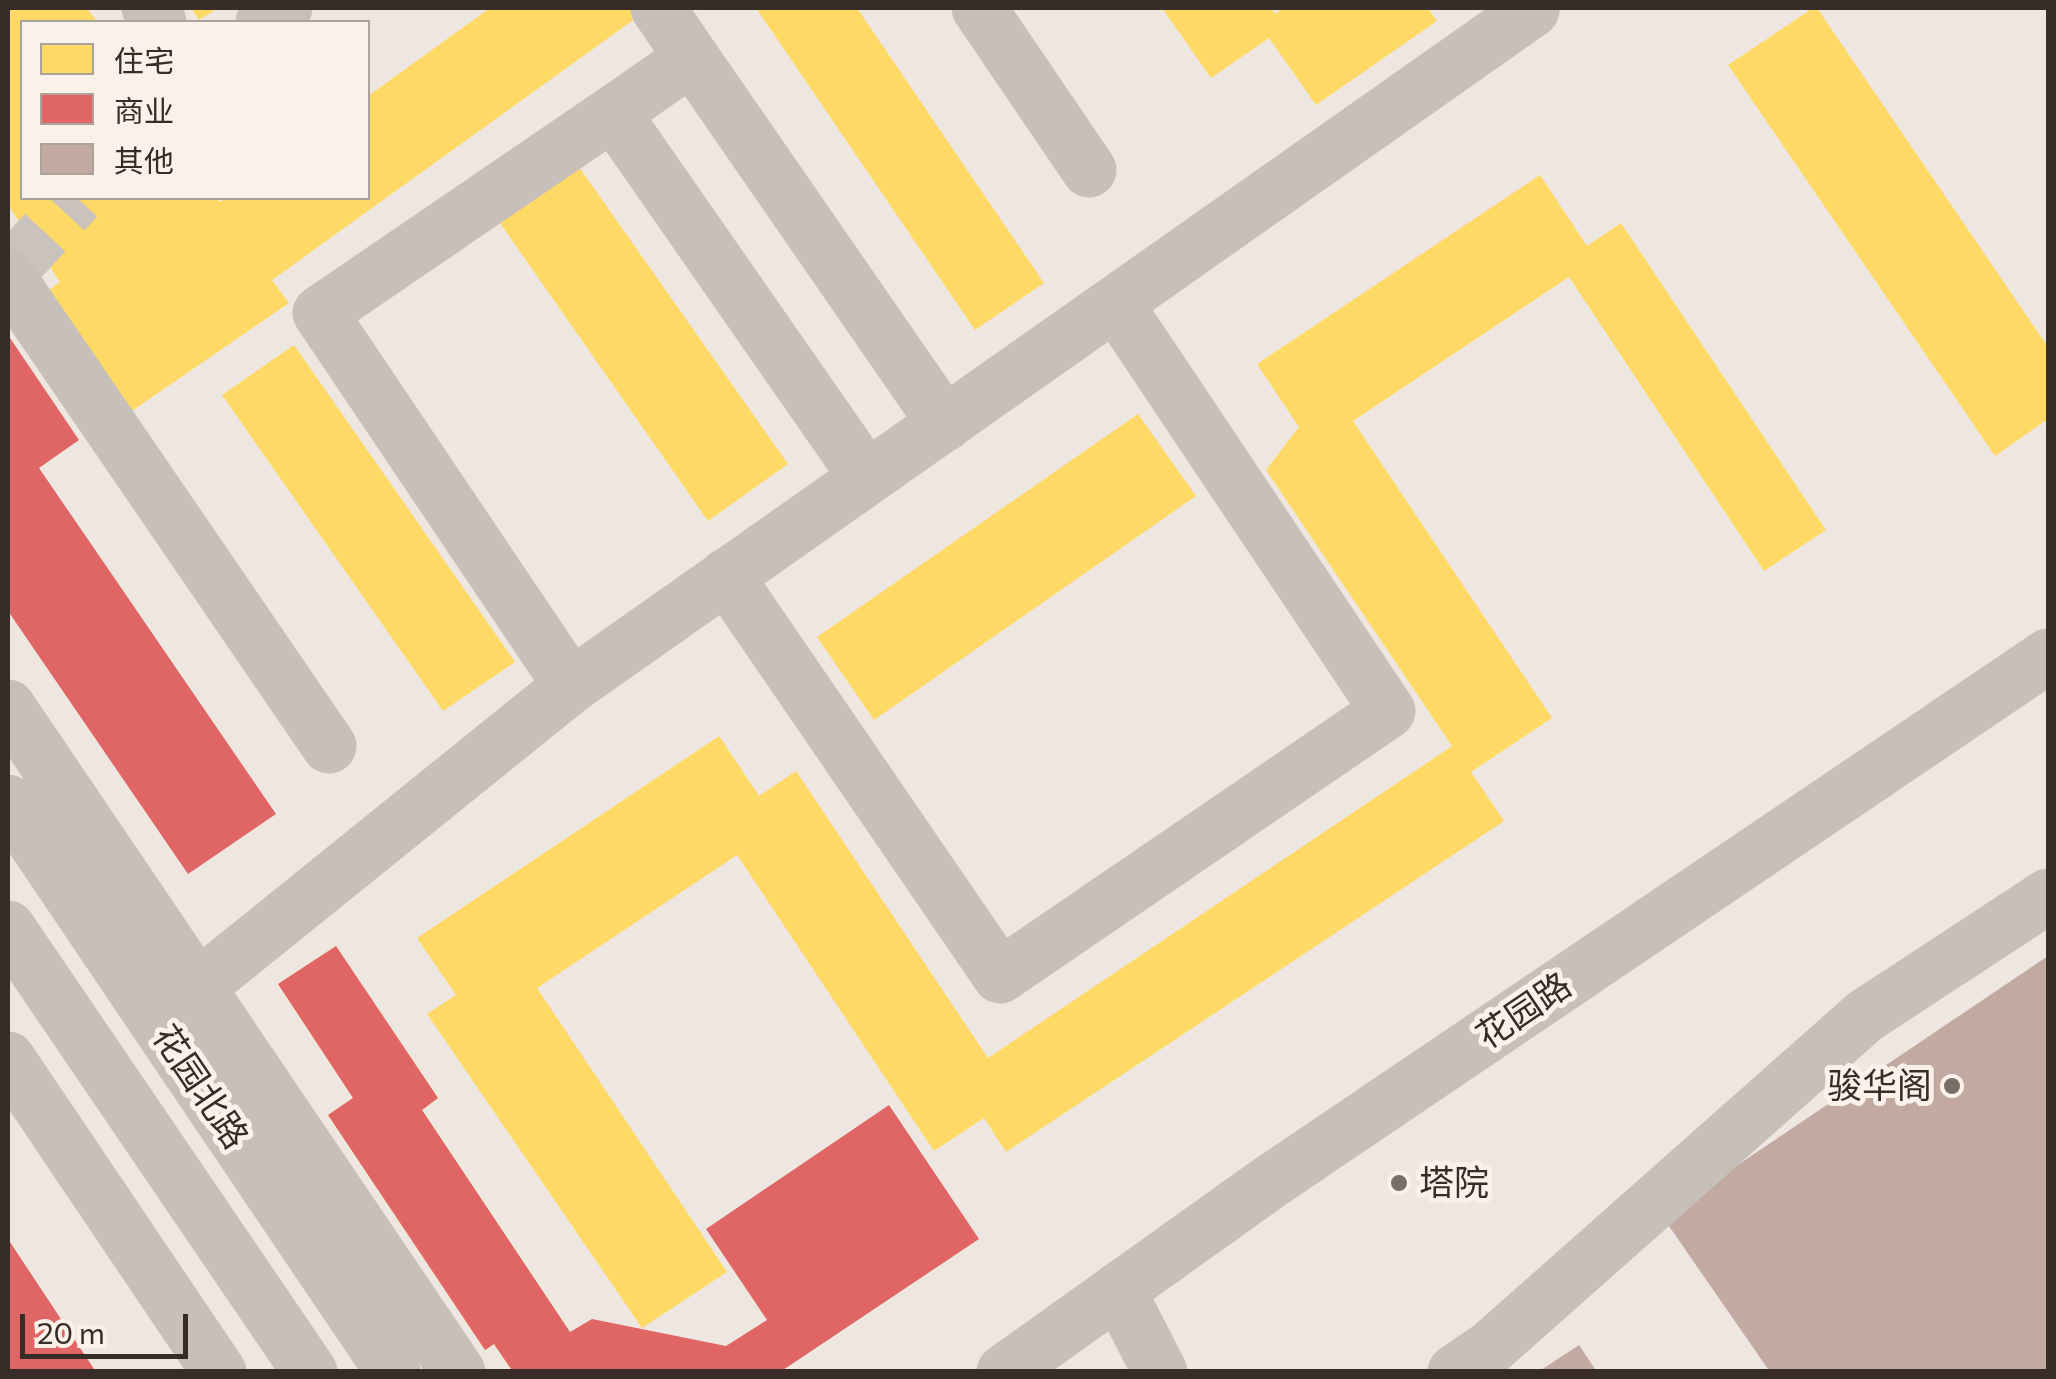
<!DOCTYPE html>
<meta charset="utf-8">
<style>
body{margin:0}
#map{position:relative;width:2056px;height:1379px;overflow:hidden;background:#eee7e1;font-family:Commissioner,"Noto Sans SC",sans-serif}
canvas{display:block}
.frame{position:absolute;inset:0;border:10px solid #382c28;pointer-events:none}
.legend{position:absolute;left:20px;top:20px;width:350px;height:180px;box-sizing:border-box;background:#faf1e9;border:2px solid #aca29c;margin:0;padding:12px 18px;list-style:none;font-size:30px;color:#382c28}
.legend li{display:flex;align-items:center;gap:20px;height:50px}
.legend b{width:50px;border:2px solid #aca29c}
.scale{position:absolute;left:20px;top:1314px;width:168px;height:45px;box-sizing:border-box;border:5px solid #382c28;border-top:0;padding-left:12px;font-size:30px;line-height:35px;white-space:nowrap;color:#382c28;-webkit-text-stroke:8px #faf1e9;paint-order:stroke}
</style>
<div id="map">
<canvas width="2056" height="1379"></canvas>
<div class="frame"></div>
<ul class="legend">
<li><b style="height:28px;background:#ffd966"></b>住宅</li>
<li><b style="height:28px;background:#e06666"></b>商业</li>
<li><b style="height:28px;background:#c2a9a2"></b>其他</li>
</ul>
<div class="scale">20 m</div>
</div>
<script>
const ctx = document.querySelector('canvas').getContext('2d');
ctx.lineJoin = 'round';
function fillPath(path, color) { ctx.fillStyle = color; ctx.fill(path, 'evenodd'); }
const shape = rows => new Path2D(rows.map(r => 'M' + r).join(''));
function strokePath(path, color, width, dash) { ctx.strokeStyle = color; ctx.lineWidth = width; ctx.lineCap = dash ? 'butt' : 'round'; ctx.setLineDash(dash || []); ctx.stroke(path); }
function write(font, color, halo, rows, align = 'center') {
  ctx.font = font + ' Commissioner,"Noto Sans SC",sans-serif'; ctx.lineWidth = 10; ctx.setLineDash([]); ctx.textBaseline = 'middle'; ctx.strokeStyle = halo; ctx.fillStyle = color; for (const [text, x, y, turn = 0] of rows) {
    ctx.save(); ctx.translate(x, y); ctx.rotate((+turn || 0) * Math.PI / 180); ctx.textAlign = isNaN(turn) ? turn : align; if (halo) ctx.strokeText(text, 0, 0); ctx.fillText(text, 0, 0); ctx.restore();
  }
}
const homes = shape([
 [8,8,87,8,97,22,22,22,22,198,216,198,219,202,226,198,368,198,368,96,490,8,639,8,643,13,272,280,289,303,126,415,43,294,60,282,8,205],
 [191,8,218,8,199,20],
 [756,8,857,8,1044,283,975,330],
 [1162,8,1271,8,1275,14,1284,8,1428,8,1437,21,1316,105,1269,38,1211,78],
 [1813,8,1817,8,2048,347,2048,419,1995,456,1728,65],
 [567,150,788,464,708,521,488,206],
 [1540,175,1587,246,1621,223,1826,530,1764,571,1569,277,1353,421,1552,718,1471,772,1504,821,1006,1152,984,1118,934,1151,737,855,537,988,727,1272,642,1328,427,1014,456,995,417,938,719,736,759,796,796,771,988,1058,1452,746,1266,470,1299,427,1257,364],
 [294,345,515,662,443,711,222,395],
 [1138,414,1196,496,874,720,817,637],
 [336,946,438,1098,422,1110,570,1332,512,1371,494,1344,485,1350,328,1115,353,1098,278,984]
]);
const shops = shape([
 [8,335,79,440,39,468,276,814,188,874,8,611],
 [336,946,438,1098,422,1110,570,1332,592,1319,726,1346,767,1320,706,1229,889,1105,979,1239,780,1372,513,1372,494,1344,485,1350,328,1115,353,1098,278,984],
 [8,1239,96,1372,8,1372]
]);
const building = shape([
 [2048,956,2048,1372,1770,1372,1662,1216],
 [1579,1345,1597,1372,1538,1372]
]);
const minorTunnel = shape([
 [8,273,77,198]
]);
const minor = shape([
 [149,8,159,22],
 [658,8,692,58],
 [979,8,1089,170],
 [263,22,285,8],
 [8,277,329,746],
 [867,478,613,113,692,58,945,424],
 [726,576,1000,976,1388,711,1115,303],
 [571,686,320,313,613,113],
 [8,707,458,1372],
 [8,802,393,1372],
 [8,928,310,1372],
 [144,1003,198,987,571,686,1532,10,1530,8],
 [8,1059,219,1372],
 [1118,1290,1160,1372],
 [1004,1372,1270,1182,2048,656],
 [1455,1372,1490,1348,1865,1016,2048,896]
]);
const markers = [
 [1952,1086,10,"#786d69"],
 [1399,1183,10,"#786d69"]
];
const streetNames = [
 ["花园路",1524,1011,-34],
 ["花园北路",200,1087,56]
];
const poiNames = [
 ["骏华阁",1932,1086],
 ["塔院",1419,1183,"left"]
];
fillPath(homes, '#ffd966');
fillPath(shops, '#e06666');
fillPath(building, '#c2a9a2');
strokePath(minorTunnel, '#cac2bc', 55, [55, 28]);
strokePath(minor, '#c7bfba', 55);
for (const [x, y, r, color] of markers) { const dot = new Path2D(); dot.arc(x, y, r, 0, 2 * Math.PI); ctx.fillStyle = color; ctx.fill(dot); strokePath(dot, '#faf1e9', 4); }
write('35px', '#382c28', '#faf1e9', streetNames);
write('35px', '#382c28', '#faf1e9', poiNames, 'right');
</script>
